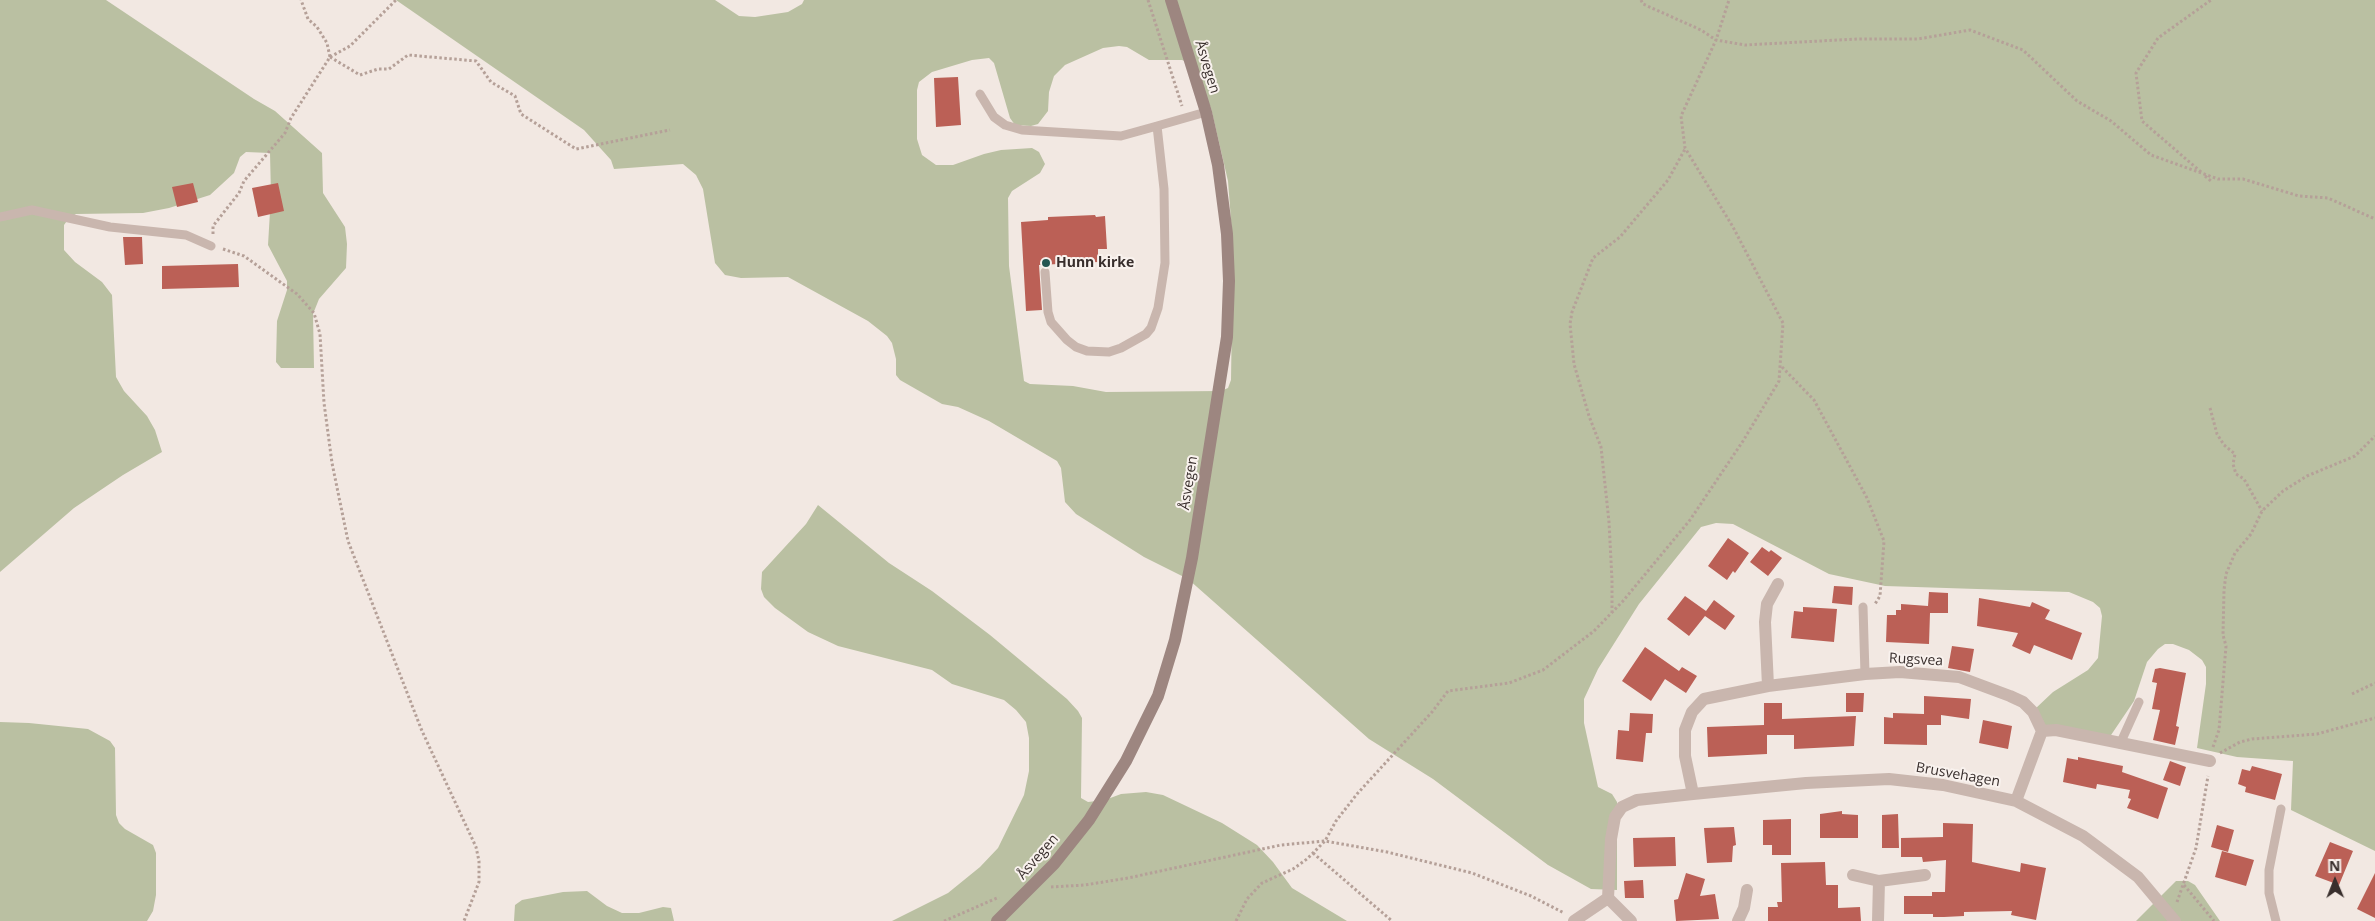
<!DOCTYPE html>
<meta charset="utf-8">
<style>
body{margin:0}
#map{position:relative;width:2375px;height:921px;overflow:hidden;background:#f2e8e2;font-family:"Open Sans",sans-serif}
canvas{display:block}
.north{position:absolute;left:2310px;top:856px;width:50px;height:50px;-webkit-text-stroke:4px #f9f2ee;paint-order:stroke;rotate:359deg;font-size:14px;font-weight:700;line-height:20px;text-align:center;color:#382e2c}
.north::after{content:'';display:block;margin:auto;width:18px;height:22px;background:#382e2c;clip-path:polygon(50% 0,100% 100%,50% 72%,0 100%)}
</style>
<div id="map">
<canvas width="2375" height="921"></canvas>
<div class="north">N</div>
</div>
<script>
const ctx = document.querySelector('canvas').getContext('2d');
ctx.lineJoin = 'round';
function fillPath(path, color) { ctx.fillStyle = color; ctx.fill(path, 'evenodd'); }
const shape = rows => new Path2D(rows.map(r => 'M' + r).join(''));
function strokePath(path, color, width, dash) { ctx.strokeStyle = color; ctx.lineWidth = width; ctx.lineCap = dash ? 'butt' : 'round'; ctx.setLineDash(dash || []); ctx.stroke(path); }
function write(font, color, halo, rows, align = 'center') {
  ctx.font = font + ' "Open Sans",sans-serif'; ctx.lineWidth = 4; ctx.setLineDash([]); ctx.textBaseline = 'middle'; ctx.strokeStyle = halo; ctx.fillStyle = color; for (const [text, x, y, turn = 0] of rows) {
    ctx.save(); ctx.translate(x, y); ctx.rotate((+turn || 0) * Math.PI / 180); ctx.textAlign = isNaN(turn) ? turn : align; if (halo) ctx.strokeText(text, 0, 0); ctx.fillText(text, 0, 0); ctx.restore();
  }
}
const green = shape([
 [0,0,106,0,254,99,275,111,322,153,323,193,345,227,347,244,346,268,319,299,313,314,314,368,281,368,276,362,277,321,287,290,287,281,268,245,271,195,270,153,246,152,240,157,234,173,210,195,169,208,143,213,76,214,69,218,64,225,64,250,75,262,102,282,112,295,116,377,124,391,147,416,155,430,162,452,123,475,74,508,0,572],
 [396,0,715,0,739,16,755,17,788,12,802,4,804,0,2375,0,2375,851,2291,810,2293,761,2237,757,2197,748,2206,684,2206,667,2202,660,2189,650,2173,644,2165,644,2158,649,2147,662,2134,701,2107,741,2040,732,2035,709,2053,692,2088,670,2098,658,2102,616,2100,608,2093,602,2069,592,1885,586,1829,574,1733,524,1716,523,1701,527,1639,604,1598,669,1584,699,1584,723,1598,787,1612,794,1617,802,1617,890,1591,889,1548,865,1433,779,1369,739,1188,579,1144,557,1076,514,1065,502,1061,468,1057,461,989,421,958,407,942,404,900,380,896,375,896,359,892,343,887,336,868,321,788,277,741,278,725,275,715,263,703,189,696,175,683,164,614,169,611,160,584,130],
 [1119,46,1127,47,1149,60,1182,60,1190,63,1211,108,1228,181,1233,246,1231,380,1228,388,1221,391,1106,392,1073,386,1030,384,1024,381,1009,266,1008,198,1012,191,1040,173,1045,164,1039,152,1032,148,1001,150,984,154,953,165,936,165,922,155,917,139,917,90,919,82,932,72,972,60,989,58,994,63,1010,118,1015,125,1031,126,1038,124,1048,111,1049,92,1054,76,1065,65,1103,48],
 [818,505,889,563,932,591,990,635,1067,699,1078,711,1082,718,1081,798,1088,802,1105,800,1121,794,1146,792,1163,795,1222,823,1257,845,1273,862,1292,888,1347,921,892,921,948,893,980,867,998,848,1024,795,1029,771,1029,738,1026,722,1016,710,1004,700,952,684,932,670,838,646,808,632,775,608,764,597,761,589,762,572,806,524],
 [0,722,29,723,88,729,110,741,115,748,116,815,119,823,125,829,153,845,156,853,156,895,153,911,147,921,0,921],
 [2176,881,2188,881,2195,885,2220,921,2136,921],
 [587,891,607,906,622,913,639,913,663,907,671,908,674,921,514,921,515,905,522,900,563,892]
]);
const building = shape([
 [958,77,961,125,936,127,934,78],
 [193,183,198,202,177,207,172,187],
 [278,183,284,211,258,217,252,188],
 [1095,215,1096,217,1105,216,1107,249,1098,249,1098,262,1039,265,1042,310,1026,311,1021,222,1048,220,1048,217],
 [123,237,142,237,143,264,125,265],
 [238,264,239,287,162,289,162,266],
 [1728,538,1749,553,1735,573,1733,571,1727,580,1708,566],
 [1762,547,1769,552,1771,550,1782,558,1768,576,1750,562],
 [1834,586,1853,587,1852,605,1832,603],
 [1929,592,1948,593,1948,613,1930,613,1929,644,1886,642,1887,615,1896,615,1896,610,1901,610,1901,604,1928,606],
 [1685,596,1706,611,1714,600,1735,616,1725,630,1705,616,1689,636,1667,619],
 [1979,598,2030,607,2032,602,2050,610,2045,619,2082,633,2072,660,2034,645,2030,654,2012,646,2018,633,1977,626],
 [1803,607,1837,609,1834,642,1791,638,1794,611,1803,612],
 [1952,646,1974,649,1970,672,1948,668],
 [1645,647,1679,671,1682,667,1697,676,1686,693,1665,679,1651,701,1622,681],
 [2160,668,2186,673,2176,726,2179,727,2175,745,2153,740,2160,710,2152,709,2157,683,2152,682,2155,669],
 [1846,693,1864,693,1863,712,1846,712],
 [1924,696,1971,699,1969,719,1941,715,1941,725,1927,725,1927,745,1884,744,1884,717,1893,718,1893,713,1924,714],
 [1764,703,1782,703,1782,719,1856,716,1854,746,1794,749,1794,735,1767,735,1767,754,1708,757,1707,727,1764,725],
 [1630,713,1653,714,1652,733,1646,733,1643,762,1616,759,1618,730,1629,731],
 [1983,720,2012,726,2008,749,1979,743],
 [2078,757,2123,766,2122,772,2168,788,2158,819,2127,808,2131,799,2128,798,2130,790,2097,784,2096,789,2063,782,2067,758,2078,760],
 [2170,761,2186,767,2180,786,2163,780],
 [2252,766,2282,774,2275,800,2245,792,2246,787,2238,784,2242,769,2250,771],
 [1842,811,1842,814,1858,815,1858,838,1820,838,1820,814],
 [1898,814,1899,848,1882,848,1882,815],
 [1791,819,1791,855,1772,855,1772,845,1763,845,1763,820],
 [1943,823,1973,824,1972,862,2020,872,2021,863,2046,868,2036,920,2011,915,2012,911,1964,912,1964,916,1944,917,1933,917,1933,914,1904,914,1904,896,1932,896,1932,892,1945,892,1946,860,1923,862,1922,857,1901,857,1901,838,1943,837],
 [2217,825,2234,830,2228,852,2211,847],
 [1734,827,1736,845,1733,846,1732,862,1707,863,1704,828],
 [1675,837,1676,866,1634,867,1633,838],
 [2330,842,2353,851,2339,885,2315,876],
 [2222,851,2254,860,2246,886,2215,877],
 [1825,862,1826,885,1838,885,1838,908,1860,907,1861,921,1768,921,1768,907,1778,907,1777,902,1782,902,1781,863],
 [1686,873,1705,879,1700,896,1715,894,1719,919,1676,921,1674,900,1678,899],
 [2375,873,2375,918,2357,909],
 [1643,880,1644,898,1625,898,1624,881]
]);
const path = shape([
 [1148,0,1182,106],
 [1641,0,1643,4,1701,30,1716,40,1745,45,1857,39,1918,39,1970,30,2023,50,2077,101,2111,121,2151,155,2218,179,2243,179,2299,196,2328,198,2375,219],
 [330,57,360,75,378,69,389,69,408,55,476,61,491,82,515,96,521,114,576,149,670,130],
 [330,57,350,46,396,0],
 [2201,172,2142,121,2136,73,2158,38,2211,0],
 [2205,176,2211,181],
 [213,234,213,226,239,193,244,181,285,133,291,118,330,57,327,43,317,27,308,19,301,0],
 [223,249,244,256,297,294,314,313,320,334,324,403,332,463,348,541,422,731,476,847,479,861,479,882,464,921],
 [1782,367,1814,400,1867,498,1884,541,1880,596,1875,604],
 [2210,408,2217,434,2224,445,2235,454,2233,464,2236,474,2244,479,2262,511],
 [1612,613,1612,580,1609,522,1601,447,1589,416,1574,364,1570,324,1572,312,1593,258,1620,237,1668,180,1685,149],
 [2352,694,2375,683],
 [2213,747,2219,730,2226,646,2223,635,2224,590,2226,574,2235,553,2251,534,2262,511,2283,491,2307,476,2355,456,2375,436],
 [2220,753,2240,742,2252,739,2317,734,2375,718],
 [1313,853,1392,921],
 [2184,885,2214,921],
 [1051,887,1085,885,1128,878,1281,845,1325,841,1387,852,1472,873,1531,896,1564,913],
 [2177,902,2196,848,2208,776],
 [944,921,999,897],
 [1236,921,1247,899,1262,883,1293,869,1307,859,1325,841,1336,821,1357,794,1432,712,1448,691,1509,683,1543,670,1594,631,1623,601,1690,520,1743,441,1779,381,1783,323,1733,227,1685,148,1681,116,1716,40,1729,0]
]);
const service = shape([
 [980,94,994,117,1005,125,1022,130,1121,136,1157,126],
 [0,217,32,210,110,227,186,235,211,246],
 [1045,272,1048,312,1051,322,1067,340,1076,347,1087,351,1109,352,1121,348,1146,334,1151,328,1158,308,1165,263,1164,189,1157,126,1206,112],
 [1863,607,1865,674],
 [2120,744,2139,702],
 [2276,921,2269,893,2269,870,2281,809]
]);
const minor = shape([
 [1768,686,1765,622,1767,604,1778,584],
 [2042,731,2056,730,2210,761],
 [1693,794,1685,756,1685,730,1692,712,1704,699,1768,686,1865,674,1900,672,1959,677,2010,696,2023,702,2033,712,2042,731,2016,801],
 [1853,875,1879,881],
 [1608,898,1631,921],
 [1574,921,1608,898,1611,839,1615,817,1622,807,1637,800,1693,794,1806,783,1889,779,1943,785,2016,801,2083,836,2138,877,2175,921],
 [1738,921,1744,908,1747,890],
 [1878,921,1879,881,1925,875]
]);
const secondary = shape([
 [997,921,1054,864,1089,820,1126,761,1158,696,1175,640,1192,558,1227,337,1229,281,1227,234,1218,165,1206,112,1171,0]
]);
const markers = [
 [1046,263,5,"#255652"]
];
const streetNames = [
 ["Åsvegen",1207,67,73],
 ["Åsvegen",1189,483,-81],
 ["Rugsvea",1916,660,3],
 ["Brusvehagen",1958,775,10],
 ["Åsvegen",1038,857,-49]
];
const poiNames = [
 ["Hunn kirke",1056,263]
];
fillPath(green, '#bac0a2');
fillPath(building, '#bb6056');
strokePath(path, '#b5a098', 3, [2.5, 2.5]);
strokePath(service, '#c9b6ae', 9);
strokePath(minor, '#c9b6ae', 12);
strokePath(secondary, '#9d8680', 12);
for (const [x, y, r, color] of markers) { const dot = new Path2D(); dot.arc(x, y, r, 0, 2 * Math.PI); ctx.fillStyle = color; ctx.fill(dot); strokePath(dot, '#f9f2ee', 2); }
write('14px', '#382e2c', '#f9f2ee', streetNames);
write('bold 14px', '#382e2c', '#f9f2ee', poiNames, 'left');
</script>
